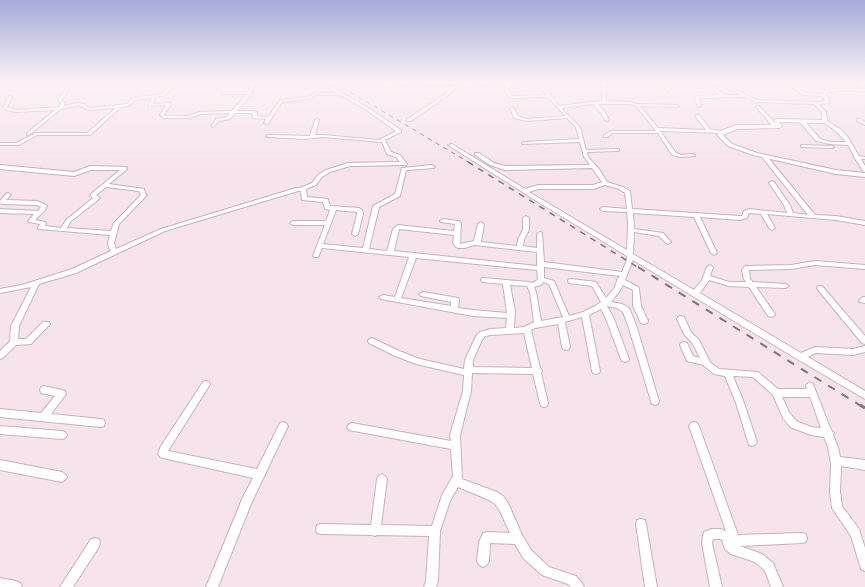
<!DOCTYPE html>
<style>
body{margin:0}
canvas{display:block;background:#f7e3ec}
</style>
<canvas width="865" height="587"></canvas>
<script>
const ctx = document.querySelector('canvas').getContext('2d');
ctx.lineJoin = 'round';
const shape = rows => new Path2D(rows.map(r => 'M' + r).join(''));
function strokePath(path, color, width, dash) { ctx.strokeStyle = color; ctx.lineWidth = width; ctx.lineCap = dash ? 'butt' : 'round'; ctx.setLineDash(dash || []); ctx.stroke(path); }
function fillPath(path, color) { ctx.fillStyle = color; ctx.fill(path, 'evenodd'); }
const minor = shape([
 [173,83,177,83,164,96,156,97,153,104,170,103,171,104,164,115,165,116,189,116,199,112,232,111,247,94,223,94,221,93,222,92,248,92,252,83,256,83,250,96,237,111,253,111,257,112,257,116,268,117,280,100,308,97,314,93,337,93,321,83,325,83,367,107,401,130,401,132,385,140,391,152,400,155,407,164,406,165,350,166,330,172,322,177,316,185,306,189,307,197,328,199,330,206,359,208,362,210,363,214,358,234,355,236,352,234,357,214,357,212,336,210,323,244,363,248,373,206,395,194,402,168,432,165,435,167,434,168,406,170,400,196,379,207,369,249,387,251,393,229,398,225,454,231,455,224,441,222,440,221,443,219,458,221,461,223,460,244,474,241,478,224,481,222,484,224,481,242,517,246,518,239,523,230,523,218,526,216,529,218,529,230,524,239,523,246,537,248,537,234,540,232,542,233,544,262,622,272,627,260,627,256,543,205,448,145,452,144,525,189,538,185,593,185,602,182,592,168,505,170,490,165,475,155,475,153,479,153,494,163,505,166,590,165,584,157,580,142,522,144,522,143,524,142,579,139,576,127,567,118,527,121,514,118,510,108,511,107,513,107,518,116,527,119,565,116,548,97,510,98,505,91,507,86,505,83,509,83,511,86,509,91,512,96,547,95,535,83,539,83,546,89,559,106,602,101,603,83,607,83,606,101,630,102,637,104,678,105,678,107,677,107,640,106,658,128,706,130,695,116,697,115,699,115,711,130,724,131,724,132,722,133,660,131,676,153,681,155,693,154,695,155,695,156,681,157,672,155,658,133,612,133,608,137,604,137,604,135,611,131,656,131,636,106,630,104,597,104,605,112,609,120,607,121,605,120,601,113,593,104,561,108,580,127,586,150,619,149,619,151,617,151,587,152,588,157,599,169,607,182,623,187,630,191,632,209,740,216,742,216,744,211,749,209,787,213,784,205,769,183,772,181,774,182,790,205,793,213,808,215,762,157,762,155,766,155,815,215,836,216,865,221,865,225,836,220,767,214,775,228,772,230,769,228,761,214,749,213,747,218,740,220,700,217,717,253,714,255,711,253,694,217,633,213,634,229,663,233,671,242,668,244,666,243,659,236,634,232,633,254,694,290,702,280,707,267,710,265,713,267,710,276,729,282,746,282,744,279,742,270,745,266,747,266,791,265,815,261,865,265,865,269,815,265,791,269,749,270,750,279,753,282,786,284,789,286,786,288,756,287,775,314,774,316,771,317,768,316,749,287,729,286,709,280,700,293,801,353,815,347,853,349,865,346,865,352,853,355,816,353,808,357,865,391,865,399,797,359,633,260,625,280,638,287,639,289,641,306,648,321,647,323,644,324,641,323,633,306,633,290,623,285,619,292,611,302,622,304,629,308,630,310,636,325,659,401,658,404,655,405,652,404,651,401,628,325,623,312,617,308,607,306,614,319,629,359,628,361,625,362,622,361,621,359,606,319,601,309,589,315,600,371,599,373,596,374,593,373,592,371,582,317,565,322,570,347,569,349,566,350,563,349,562,347,558,324,535,328,531,330,540,368,542,371,541,373,548,403,547,406,544,407,541,406,540,403,533,374,472,373,471,391,460,435,462,479,497,492,503,496,508,503,522,535,531,550,549,567,576,576,582,583,584,587,571,587,568,584,542,575,523,558,515,544,490,543,489,561,487,565,483,567,479,565,477,561,479,542,483,533,487,532,510,533,500,511,495,504,489,500,458,487,450,501,440,531,438,581,436,587,424,587,426,581,429,536,377,535,375,536,372,535,321,534,317,533,316,529,317,525,321,524,371,525,377,479,379,476,382,474,385,476,387,479,381,525,432,526,442,495,453,476,451,449,349,430,347,427,349,424,352,423,451,441,450,435,463,391,464,375,416,364,393,355,369,343,368,341,369,339,372,338,399,351,420,359,464,369,465,360,476,336,480,332,483,331,491,329,506,328,507,318,473,316,381,299,379,297,383,295,395,297,409,257,322,248,318,257,314,257,313,256,325,225,293,225,290,223,293,221,326,221,330,210,325,209,323,202,302,200,301,191,298,191,165,231,76,273,39,284,19,326,18,339,26,339,43,322,49,322,50,324,31,344,16,345,3,358,0,359,0,351,10,341,11,326,31,287,0,293,0,289,22,285,72,269,111,251,109,248,108,243,110,235,39,229,38,228,40,224,29,222,28,221,34,214,0,213,0,209,38,211,41,207,36,205,2,204,0,203,0,201,6,194,8,193,11,195,6,200,37,201,46,205,47,206,45,210,35,220,45,222,46,223,45,226,61,228,66,220,93,198,90,196,92,193,120,170,91,170,74,176,0,169,0,165,74,172,90,166,127,167,127,169,109,184,144,189,145,193,147,195,119,224,114,243,116,249,161,229,296,188,300,188,312,183,318,175,326,170,348,163,400,162,396,157,387,154,382,142,323,137,304,139,268,137,266,136,268,135,310,136,315,120,317,119,319,120,315,135,323,135,379,140,396,131,365,109,340,95,315,95,309,99,282,102,268,124,264,123,266,119,253,118,252,113,235,113,230,119,219,121,213,127,211,126,216,119,227,117,230,113,200,114,190,118,164,118,160,115,166,105,149,106,148,105,152,98,134,100,129,106,121,107,90,135,37,135,19,145,0,145,0,143,16,143,36,133,87,133,116,108,89,110,78,105,61,109,29,135,27,135,27,133,55,110,16,112,6,110,3,107,9,96,12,97,7,107,16,110,59,107,61,103,58,100,65,90,66,90,68,91,62,100,65,103,64,106,78,103,84,104,90,108,127,104,132,98,162,94,173,83],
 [605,185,619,189,625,193,627,209,603,207,600,209,603,211,627,212,628,224,627,250,529,192,538,189,594,189,605,185],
 [106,187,139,191,141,195,114,223,111,231,67,228,70,222,99,199,100,198,96,195,106,187],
 [399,229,454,235,453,243,456,247,458,248,465,248,474,245,537,252,537,266,394,251,399,229],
 [416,258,537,270,538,279,536,281,532,283,529,282,482,278,481,280,482,282,484,282,503,284,507,313,473,310,458,308,459,300,458,298,423,292,419,294,421,296,451,302,451,306,401,298,416,258],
 [544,267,620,276,617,280,617,281,614,289,606,298,596,282,571,279,569,279,568,281,569,283,592,286,601,302,595,306,583,312,569,316,554,281,544,278,544,267],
 [543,282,549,284,563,317,541,321,536,292,534,287,541,285,543,282],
 [510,285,527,286,530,292,534,322,524,327,514,328,515,311,510,285],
 [524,333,532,368,473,367,473,360,482,340,485,336,491,335,524,333],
 [380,83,405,83,403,84,381,85,380,85,380,83],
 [426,83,486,83,484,84,459,85,446,97,411,121,407,121,407,119,444,95,456,84,428,84,426,83],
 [658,83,662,83,671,90,668,91,658,83],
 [707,83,711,83,724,95,741,95,731,90,730,89,732,88,757,100,816,102,818,103,816,104,756,102,745,97,699,98,701,106,698,107,695,98,697,96,719,95,707,83],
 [855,83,859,83,865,87,865,90,855,83],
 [792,84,806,93,825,94,827,95,825,96,804,95,791,86,790,85,792,84],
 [757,106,759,106,777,125,777,127,773,127,757,108,757,106],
 [857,119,861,119,865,122,865,125,857,121,857,119],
 [800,120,804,120,820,139,830,142,846,142,836,131,823,122,827,121,840,129,847,136,859,156,865,157,865,159,861,159,865,166,865,172,863,171,854,157,854,156,848,145,830,144,816,141,800,122,800,120],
 [801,145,832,146,834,147,832,148,803,147,801,147,801,145],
 [818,286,822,286,865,336,865,344,862,343,818,290,817,288,818,286],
 [863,297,865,297,865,303,860,302,859,300,863,297],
 [681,316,684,317,691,332,699,340,710,362,719,369,758,372,778,389,807,389,806,386,807,384,810,382,813,384,831,430,834,433,833,435,838,447,840,457,865,460,865,470,841,466,840,492,842,506,859,529,865,548,865,571,861,569,851,536,832,508,830,492,831,464,828,447,824,437,811,435,790,427,783,418,773,395,753,377,733,376,744,403,757,442,755,445,752,446,749,445,736,403,725,376,714,374,703,365,687,361,680,345,681,343,684,342,687,343,693,356,700,358,693,344,684,334,677,319,678,317,681,316],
 [782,397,810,397,821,428,811,427,796,421,789,412,782,397],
 [206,381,209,382,210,384,209,386,168,451,257,469,280,423,283,422,286,423,288,426,251,504,218,587,206,587,243,497,253,478,163,458,160,457,158,454,161,446,203,382,206,381],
 [44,386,62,390,65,391,66,394,51,414,101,419,104,420,105,423,104,426,101,427,0,417,0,409,41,413,55,396,41,393,40,390,41,387,44,386],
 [694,422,697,423,699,426,738,535,802,533,806,534,807,538,806,542,802,543,740,546,762,554,773,563,783,587,771,587,765,571,755,562,731,554,725,549,722,540,720,539,713,539,712,543,722,587,710,587,702,543,703,536,704,532,711,529,720,529,726,531,689,426,691,423,694,422],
 [0,426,62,431,65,432,67,435,65,438,62,439,0,434,0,426],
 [0,460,62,472,65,474,67,477,65,480,62,482,0,470,0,460],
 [641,519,645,520,646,524,657,587,645,587,636,524,637,520,641,519],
 [95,538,99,539,100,543,99,547,73,587,60,587,91,539,95,538],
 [0,578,16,581,20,583,22,587,0,587,0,578]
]);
const tertiary = shape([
 [844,88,865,89,865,91,844,90,828,92,826,94,830,103,819,104,826,112,827,123,779,122,782,126,779,128,737,129,723,135,732,144,757,153,836,170,865,173,865,177,836,174,753,155,728,146,717,135,718,132,736,125,776,125,774,120,776,119,822,120,822,112,813,103,825,101,822,94,825,90,844,88]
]);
const railFar3 = shape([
 [335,83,470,163]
]);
const railFar2 = shape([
 [468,162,639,268]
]);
const railFar1 = shape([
 [638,267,861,406]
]);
const rail = shape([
 [860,405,865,408]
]);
strokePath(minor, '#c5b2bb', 2);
strokePath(tertiary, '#c5b2bb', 2);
fillPath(minor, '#fff');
fillPath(tertiary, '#fff');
strokePath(railFar3, '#7f7278', 1, [4.5, 4.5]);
strokePath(railFar2, '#7f7278', 1.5, [6, 6]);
strokePath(railFar1, '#7f7278', 2, [8, 8]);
strokePath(rail, '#7f7278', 3, [10, 10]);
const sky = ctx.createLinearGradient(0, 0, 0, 165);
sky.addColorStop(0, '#a5acd8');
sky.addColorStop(0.5, '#fbf2f6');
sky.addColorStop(1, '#fbf2f600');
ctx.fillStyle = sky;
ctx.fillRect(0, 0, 865, 165);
</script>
